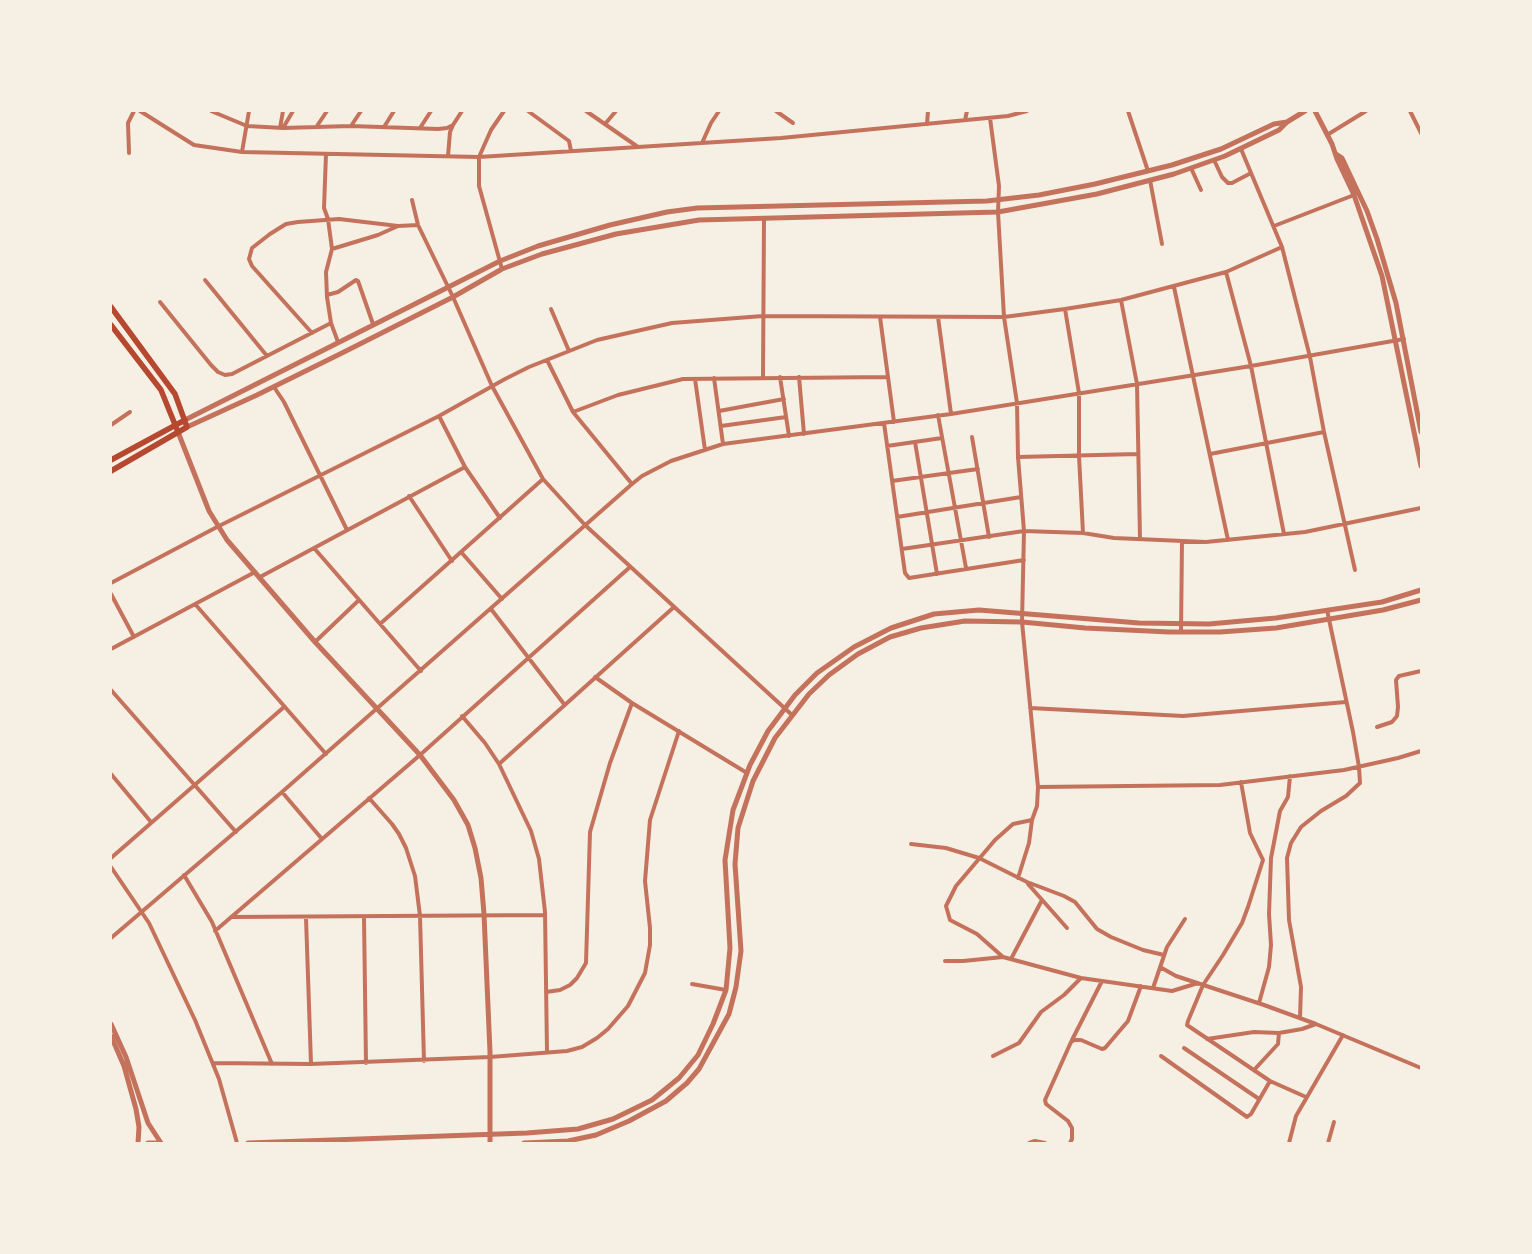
<!DOCTYPE html>
<style>
body{margin:0}
#map{position:relative;width:1532px;height:1254px;overflow:hidden;background:#f6efe4;font-family:Roboto,sans-serif}
canvas{display:block}
.frame{position:absolute;inset:0;border:112px solid #f6efe4;pointer-events:none}
</style>
<div id="map">
<canvas width="1532" height="1254"></canvas>
<div class="frame"></div>
</div>
<script>
const ctx = document.querySelector('canvas').getContext('2d');
ctx.lineJoin = 'round';
const shape = rows => new Path2D(rows.map(r => 'M' + r).join(''));
function strokePath(path, color, width, dash) { ctx.strokeStyle = color; ctx.lineWidth = width; ctx.lineCap = dash ? 'butt' : 'round'; ctx.setLineDash(dash || []); ctx.stroke(path); }
const minor = shape([
 [140,111,194,145,242,152,479,157,781,138,1008,116,1027,111],
 [211,111,247,126,283,128,351,126,438,129,447,128,453,125,462,111],
 [528,111,569,141,571,151],
 [586,111,638,147],
 [776,111,793,123],
 [1128,111,1148,171],
 [1410,111,1421,133],
 [990,118,999,186,998,212,1004,317,1017,403,1018,457,1024,531,1022,622,1038,787,1220,785,1344,770,1398,758,1421,751],
 [965,120,967,111],
 [605,124,616,111],
 [927,124,928,111],
 [317,126,327,111],
 [351,126,361,111],
 [384,127,394,111],
 [280,128,283,111],
 [283,128,293,111],
 [420,128,431,111],
 [1327,135,1366,111],
 [702,143,711,123,719,111],
 [1241,149,1282,247,1310,357,1324,432,1355,570],
 [242,152,249,111],
 [129,153,128,123,134,111],
 [326,154,324,208,328,219,332,249,326,272,327,297,331,323,338,342],
 [448,156,450,132,453,125],
 [1214,160,1222,177,1228,183,1232,183,1251,173],
 [1191,168,1201,190],
 [1150,180,1162,244],
 [412,200,418,225,453,297,492,386,543,479,585,525,792,715],
 [1274,226,1354,195],
 [332,249,378,235,398,226,418,225],
 [502,269,479,186,479,157,491,130,504,111],
 [1226,272,1251,366,1284,534],
 [205,280,267,356],
 [1174,287,1228,540],
 [327,295,338,292,356,280,358,281,373,324],
 [1121,300,1137,384,1140,539],
 [160,302,211,365,218,372,225,375,232,374,331,323],
 [551,309,569,351],
 [1065,309,1079,393,1079,456,1083,533],
 [880,317,894,422],
 [938,317,951,414],
 [312,333,252,266,249,259,252,248,270,234,286,224,298,222,339,219,398,226],
 [547,360,573,412,632,484],
 [763,377,764,218],
 [780,377,789,436],
 [799,377,804,434],
 [714,378,723,444],
 [695,379,705,450],
 [274,387,284,402,347,530],
 [719,411,784,399],
 [573,412,618,395,683,379,888,377],
 [938,415,966,568],
 [439,416,465,467,500,518],
 [884,423,905,573,909,578,1024,560],
 [111,425,130,412],
 [721,426,786,417],
 [972,437,989,537],
 [915,442,937,574],
 [887,446,942,438],
 [1210,454,1324,432],
 [1018,457,1138,454],
 [892,481,978,469],
 [409,496,452,561],
 [897,517,1021,497],
 [314,548,421,671],
 [902,549,1024,531,1083,533,1114,538,1206,542,1305,532,1421,508],
 [462,553,502,599],
 [260,577,465,467],
 [111,583,217,527,439,416,505,379,529,367,597,340,672,323,763,316,1004,317,1065,309,1121,300,1226,272,1282,247],
 [111,594,134,637],
 [195,604,326,754],
 [491,609,564,704],
 [380,624,543,479],
 [1181,632,1182,541],
 [315,642,359,600],
 [111,649,255,572],
 [595,677,632,703,747,773],
 [111,690,236,832],
 [1030,708,1183,716,1346,702],
 [462,716,485,743,499,764,531,831,539,859,545,912,547,1052],
 [1377,727,1392,722,1397,716,1398,707,1396,680,1399,676,1421,671],
 [499,764,674,607],
 [111,774,151,822],
 [1241,782,1250,833,1263,860,1248,907,1242,923,1223,955,1203,985,1188,1021,1187,1025,1270,1081,1306,1097],
 [282,792,322,839],
 [369,798,392,824,399,834,406,848,415,876,420,916,424,1061],
 [911,844,946,848,979,858,1027,882,1064,896,1075,902,1097,929,1111,937,1143,950,1164,955],
 [111,858,284,707],
 [111,867,149,923,195,1020,219,1079,237,1143],
 [184,875,212,922,272,1064],
 [1018,878,1029,843,1032,820],
 [1028,884,1067,928],
 [231,917,545,915],
 [364,917,366,1063],
 [306,918,311,1064],
 [215,931,420,755,630,567],
 [111,938,282,792,632,484,642,476,671,461,723,444,951,414,1251,366,1404,339],
 [1003,957,977,934,950,920,946,906,956,886,995,840,1013,824,1032,820,1037,806,1038,787],
 [1011,959,1042,900],
 [945,961,963,961,1003,957,1081,978,1172,991,1198,983],
 [1160,967,1176,976,1264,1005,1316,1024,1421,1068],
 [692,984,726,990],
 [1153,988,1167,947,1185,919],
 [546,992,560,990,570,985,577,978,586,963,590,832,610,763,632,703],
 [1259,1003,1269,967,1271,945,1269,914,1271,858,1280,811,1288,797,1290,776],
 [1300,1018,1301,987,1289,920,1287,858,1291,843,1301,827,1321,811,1346,796,1360,783,1359,767,1353,732,1327,610],
 [1207,1039,1254,1032,1279,1033,1302,1029,1316,1024],
 [1072,1040,1102,981],
 [1184,1048,1259,1099],
 [993,1056,1019,1043,1041,1012,1064,995,1081,978],
 [1161,1056,1247,1117,1251,1114,1270,1081],
 [213,1063,311,1064,490,1057,567,1051,582,1047,597,1038,608,1029,628,1006,645,973,650,945,650,928,645,881,650,820,679,731],
 [1254,1070,1278,1044,1279,1033],
 [1029,1143,1035,1141,1045,1143],
 [1070,1143,1072,1139,1072,1128,1068,1121,1046,1104,1045,1100,1071,1042,1074,1040,1081,1040,1102,1049,1105,1048,1128,1021,1141,986],
 [1289,1143,1296,1116,1343,1035],
 [1328,1143,1334,1122]
]);
const tertiary = shape([
 [1315,111,1332,144,1337,159,1354,195,1382,276,1421,466],
 [1336,154,1342,158,1367,211,1377,239,1396,303,1421,432],
 [185,420,500,261,538,246,610,225,667,212,697,208,987,201,1039,195,1095,184,1172,165,1221,149,1274,124,1287,122],
 [187,427,257,395,344,352,453,297,502,269,542,254,616,234,699,220,998,212,1097,194,1174,174,1225,156,1279,130,1287,122,1305,111],
 [178,432,209,511,227,540,315,642,420,755,454,800,468,825,475,848,481,878,484,914,490,1052,490,1143],
 [111,1024,126,1057,148,1123,161,1143],
 [111,1036,124,1066,136,1109,139,1127,138,1143],
 [148,1143,158,1143],
 [248,1143,527,1133,578,1129,613,1119,652,1100,679,1078,698,1055,713,1024,726,990,730,948,725,860,733,810,750,765,768,731,795,695,817,673,854,647,891,628,934,614,979,610,1139,623,1209,624,1276,618,1382,602,1421,590],
 [524,1143,568,1141,596,1135,629,1121,666,1101,687,1083,699,1069,729,1014,736,987,741,951,735,864,738,828,753,781,775,738,809,694,829,675,858,654,890,637,921,628,965,621,1022,622,1085,628,1169,632,1220,632,1276,628,1383,610,1421,600]
]);
const secondary = shape([
 [111,307,175,394,187,427,111,471],
 [111,325,161,390,178,432],
 [111,460,185,420]
]);
strokePath(minor, '#c5725c', 4);
strokePath(tertiary, '#c5725c', 5);
strokePath(secondary, '#b5482f', 5.5);
</script>
